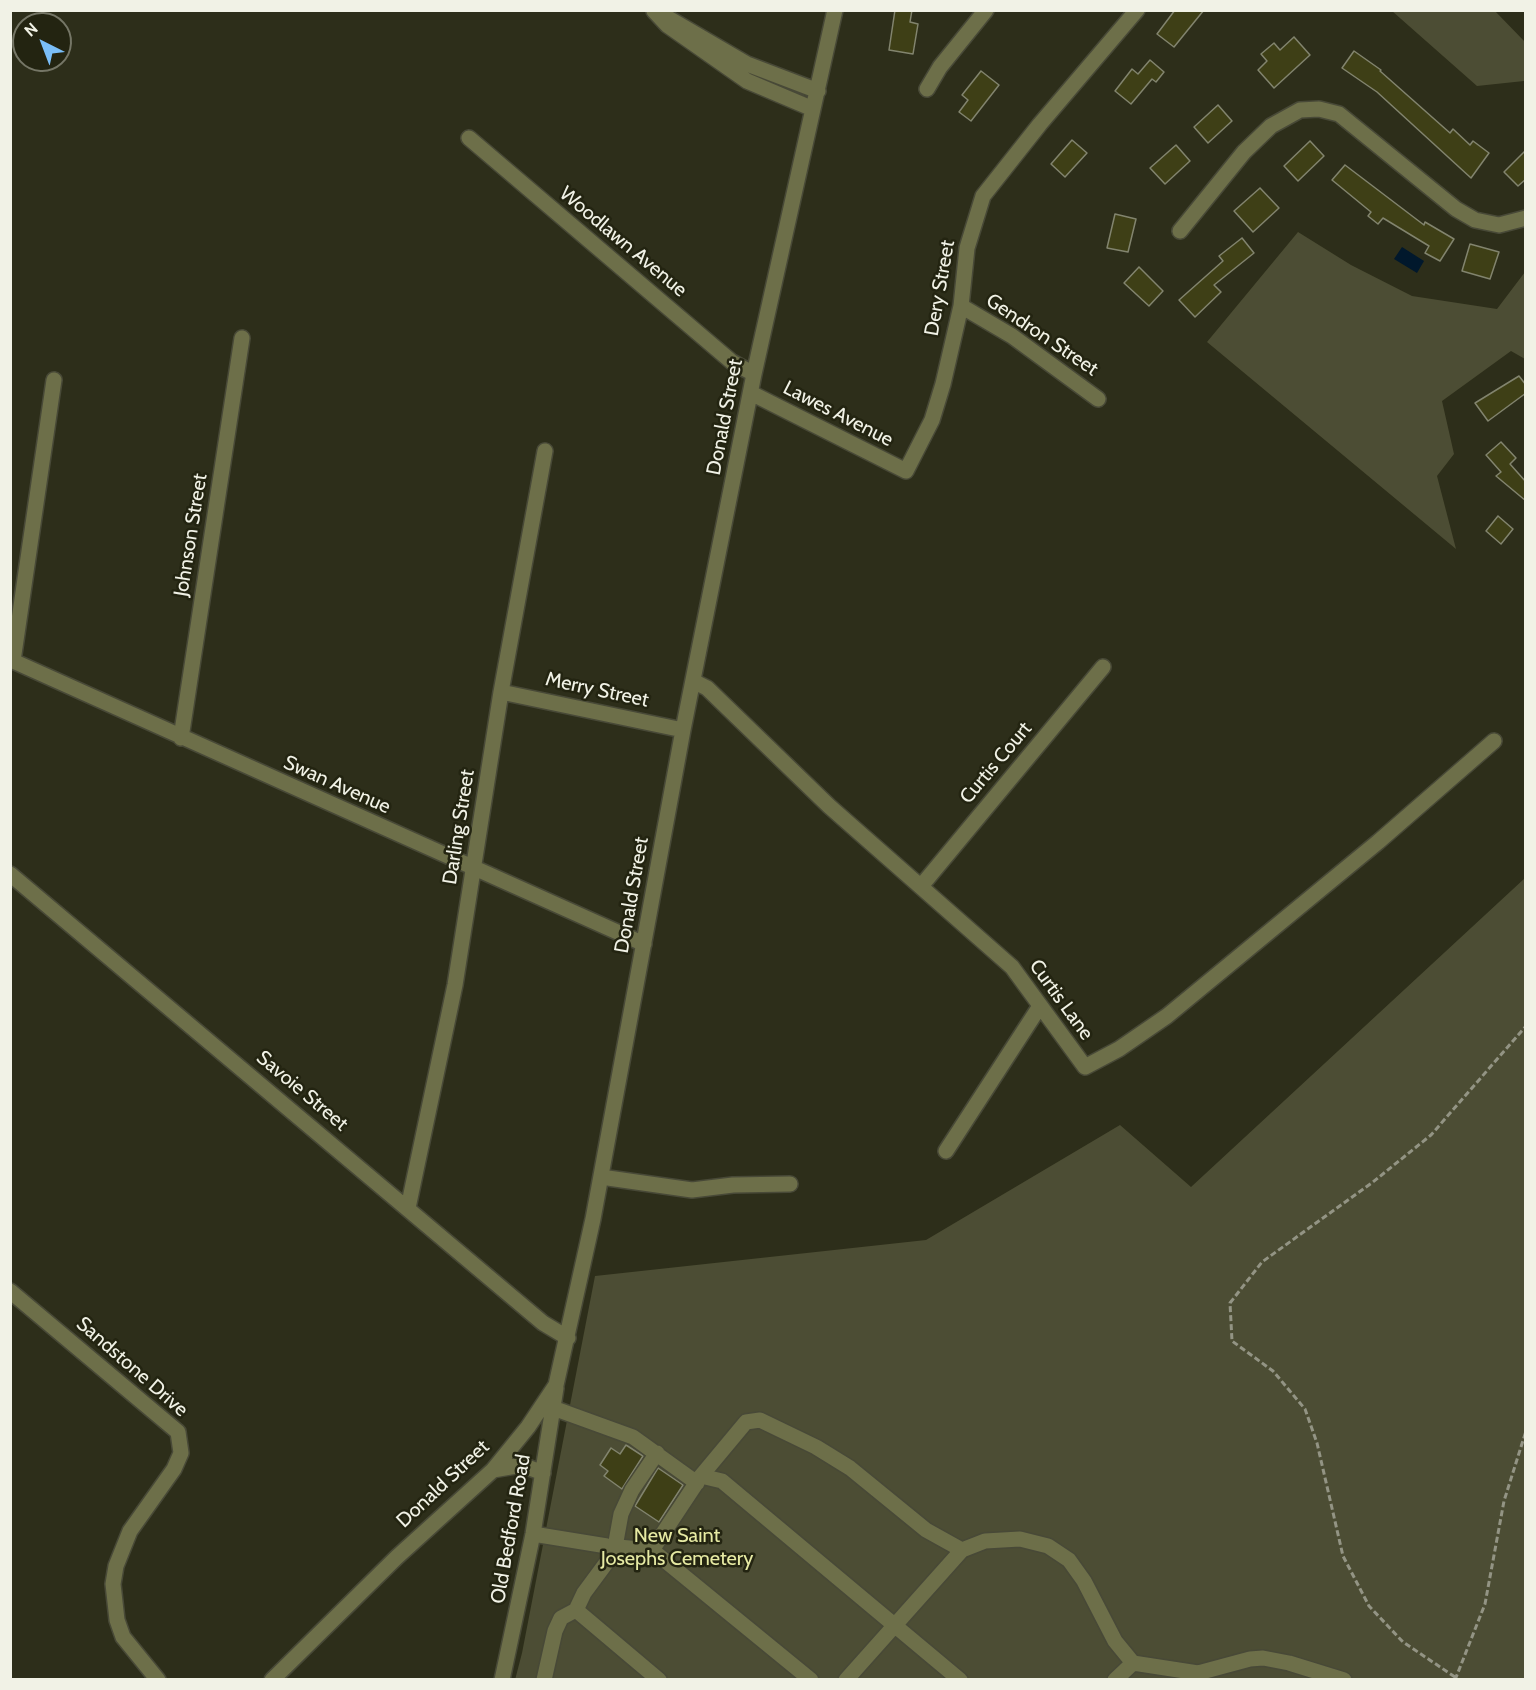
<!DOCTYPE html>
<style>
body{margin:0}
#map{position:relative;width:1536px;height:1690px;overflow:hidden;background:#2d2e1a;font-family:Cabin,sans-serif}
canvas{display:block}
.frame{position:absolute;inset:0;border:12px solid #f1f2e6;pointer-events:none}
.north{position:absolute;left:12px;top:12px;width:60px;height:60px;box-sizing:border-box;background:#232411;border:2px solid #757666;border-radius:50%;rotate:318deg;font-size:16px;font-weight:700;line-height:24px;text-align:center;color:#f1f2e6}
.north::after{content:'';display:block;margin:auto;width:21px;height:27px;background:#7abef8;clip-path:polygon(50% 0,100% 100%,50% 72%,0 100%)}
</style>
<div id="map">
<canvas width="1536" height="1690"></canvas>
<div class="frame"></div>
<div class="north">N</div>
</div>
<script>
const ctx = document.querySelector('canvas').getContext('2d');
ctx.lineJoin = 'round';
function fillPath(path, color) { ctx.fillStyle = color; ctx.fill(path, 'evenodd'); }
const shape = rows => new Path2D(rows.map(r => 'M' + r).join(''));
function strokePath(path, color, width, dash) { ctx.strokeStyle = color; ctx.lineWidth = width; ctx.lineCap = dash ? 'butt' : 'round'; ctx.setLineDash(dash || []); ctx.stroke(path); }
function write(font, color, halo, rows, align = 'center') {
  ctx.font = font + ' Cabin,sans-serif'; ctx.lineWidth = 5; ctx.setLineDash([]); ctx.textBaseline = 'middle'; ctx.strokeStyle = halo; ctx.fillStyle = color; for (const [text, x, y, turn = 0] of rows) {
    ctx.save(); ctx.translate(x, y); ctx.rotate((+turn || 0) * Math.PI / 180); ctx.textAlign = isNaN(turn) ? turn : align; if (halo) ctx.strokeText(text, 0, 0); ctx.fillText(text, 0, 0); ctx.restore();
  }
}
const green = shape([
 [1392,11,1495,11,1525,42,1524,81,1477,86],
 [1298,232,1351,265,1412,296,1497,309,1525,272,1525,359,1511,351,1442,401,1454,454,1437,476,1456,549,1207,342],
 [1525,878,1525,1679,515,1680,522,1653,595,1276,926,1240,1120,1125,1191,1187]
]);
const water = shape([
 [1402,247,1424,261,1417,273,1394,259]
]);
const building = shape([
 [895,10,912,10,910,22,918,24,913,54,889,50,895,10],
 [1175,10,1204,10,1174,47,1157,34,1175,10],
 [1294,37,1310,55,1274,88,1258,70,1267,61,1261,54,1274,43,1280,50,1294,37],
 [1354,51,1381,70,1380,71,1450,133,1453,129,1470,145,1473,141,1489,153,1471,178,1377,92,1342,68,1354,51],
 [1150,60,1164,72,1156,82,1152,79,1131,104,1115,91,1132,69,1138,74,1150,60],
 [981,71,999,85,971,121,959,112,968,100,962,95,981,71],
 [1218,105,1232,121,1208,143,1194,127,1218,105],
 [1072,140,1087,153,1065,177,1051,164,1072,140],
 [1310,141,1324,156,1298,181,1284,166,1310,141],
 [1176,145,1190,161,1165,184,1150,168,1176,145],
 [1526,150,1526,179,1518,186,1504,172,1526,150],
 [1345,165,1424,225,1425,222,1454,239,1440,261,1425,253,1429,246,1383,218,1378,224,1368,216,1371,212,1332,180,1345,165],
 [1260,188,1279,208,1253,232,1234,211,1260,188],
 [1115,214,1136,219,1128,252,1107,248,1115,214],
 [1242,238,1254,253,1214,285,1221,292,1195,317,1179,300,1223,261,1219,256,1242,238],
 [1470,244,1499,252,1490,279,1462,271,1470,244],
 [1139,267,1163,291,1149,306,1124,283,1139,267],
 [1519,376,1526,385,1526,393,1488,421,1475,403,1519,376],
 [1501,442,1516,458,1510,464,1526,482,1526,501,1496,476,1501,472,1486,455,1501,442],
 [1498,516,1513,529,1501,544,1486,531,1498,516],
 [626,1445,643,1456,622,1489,604,1476,608,1471,600,1465,611,1448,620,1454,626,1445],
 [658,1468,683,1485,659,1522,635,1506,658,1468]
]);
const path = shape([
 [1455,1677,1403,1642,1369,1606,1343,1556,1317,1443,1305,1409,1273,1371,1232,1341,1230,1303,1262,1262,1373,1182,1431,1135,1526,1026],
 [1455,1680,1485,1604,1504,1501,1526,1431]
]);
const minor = shape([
 [654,11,667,25,747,81,813,109],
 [663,15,747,64,818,91],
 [927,89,940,67,986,10],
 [469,138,732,362,754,374],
 [1180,231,1244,152,1271,126,1300,110,1319,109,1339,114,1456,209,1475,220,1499,225,1526,218],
 [961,306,1012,336,1098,399],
 [54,380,13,661,644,944],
 [751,393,906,471,932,420,943,384,961,306,967,248,983,196,1040,124,1137,10],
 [693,681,707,688,829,806,1012,967,1085,1067,1119,1049,1167,1016,1378,842,1494,741],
 [501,692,683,730],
 [181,738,242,338],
 [10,874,543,1323,568,1338],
 [922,885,1103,667],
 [946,1151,1040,1006],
 [601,1177,692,1190,733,1185,790,1184],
 [408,1208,455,985,501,692,545,451],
 [10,1291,178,1432,181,1453,174,1469,130,1531,116,1566,113,1584,117,1620,123,1637,158,1680],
 [553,1408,633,1437,697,1483],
 [493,1470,522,1465,543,1473],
 [701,1476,746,1422,760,1420,816,1447,850,1468,926,1530,962,1550],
 [533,1534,607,1546,652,1550,811,1680],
 [615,1547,621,1514,632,1490,657,1453],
 [652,1550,701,1476,722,1481,960,1680],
 [576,1610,584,1593,618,1547],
 [1133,1663,1198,1673,1250,1659,1263,1658,1289,1663,1344,1680],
 [272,1680,397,1557,493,1470,528,1427,556,1385,593,1219,683,730,754,374,835,10],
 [502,1680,533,1534,556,1388],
 [544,1680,555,1631,561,1618,576,1610,659,1680],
 [846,1680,962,1550,985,1541,1020,1539,1048,1546,1069,1560,1084,1581,1115,1641,1133,1663,1115,1680]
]);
const streetNames = [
 ["Woodlawn Avenue",623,242,40],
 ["Dery Street",940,288,-80],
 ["Gendron Street",1042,335,34],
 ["Lawes Avenue",838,414,27],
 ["Donald Street",725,417,-79],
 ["Johnson Street",191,535,-81],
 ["Merry Street",597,690,12],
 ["Curtis Court",996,763,-50],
 ["Swan Avenue",337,785,24],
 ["Darling Street",459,827,-81],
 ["Donald Street",632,895,-80],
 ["Curtis Lane",1061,1000,54],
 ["Savoie Street",302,1091,40],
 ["Sandstone Drive",132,1367,41],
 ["Donald Street",443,1484,-43],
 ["Old Bedford Road",511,1529,-80]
];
const parkNames = [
 ["New Saint",677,1536],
 ["Josephs Cemetery",677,1559]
];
fillPath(green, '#4c4d34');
fillPath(water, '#01182c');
fillPath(building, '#3e3f16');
strokePath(building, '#82846e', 1.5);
strokePath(minor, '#484937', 18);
strokePath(path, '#939484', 3, [6, 3]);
strokePath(minor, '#6d6f49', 15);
write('20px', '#f1f2e6', '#232411', streetNames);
write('20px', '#e6eaa3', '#232411', parkNames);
</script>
